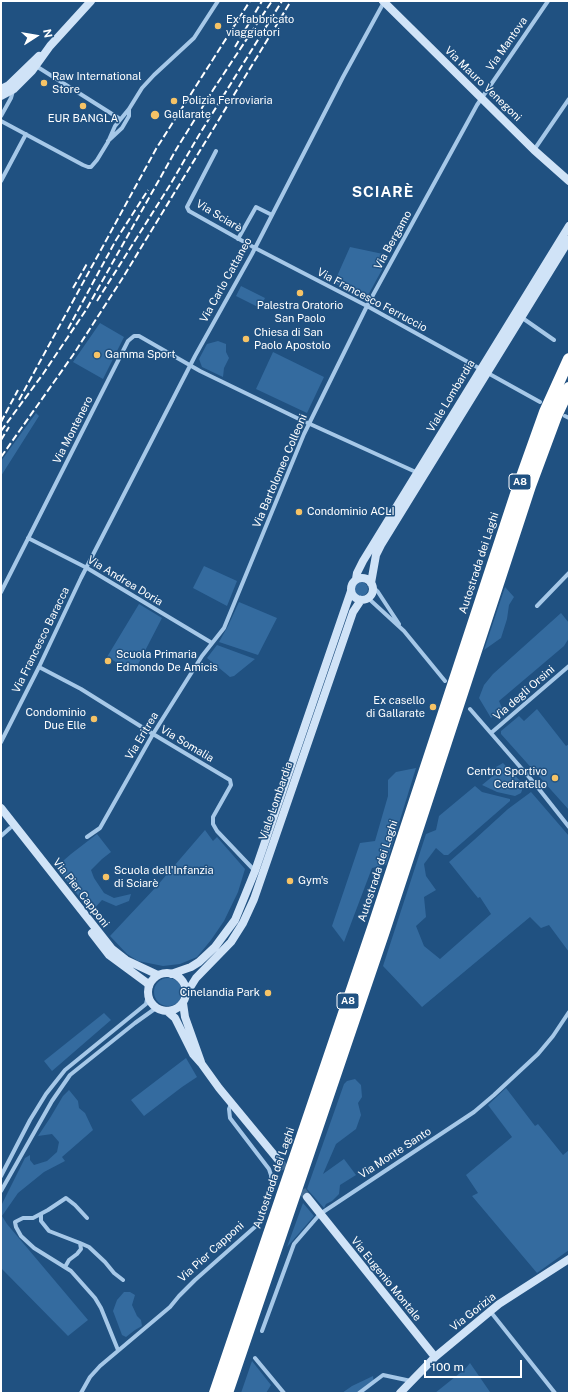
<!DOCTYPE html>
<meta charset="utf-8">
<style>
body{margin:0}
#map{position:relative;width:570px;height:1394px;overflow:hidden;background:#205181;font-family:"Public Sans",sans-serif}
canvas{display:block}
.frame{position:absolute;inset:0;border:2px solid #fff;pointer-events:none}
.north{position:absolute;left:16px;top:16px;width:40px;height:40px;-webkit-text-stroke:3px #205181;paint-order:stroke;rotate:78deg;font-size:11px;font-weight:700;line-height:16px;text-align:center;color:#fff}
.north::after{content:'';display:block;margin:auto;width:14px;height:18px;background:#fff;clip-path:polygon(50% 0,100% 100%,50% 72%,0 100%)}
.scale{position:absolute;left:424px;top:1360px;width:98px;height:18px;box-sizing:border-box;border:2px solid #fff;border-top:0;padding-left:5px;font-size:12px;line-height:14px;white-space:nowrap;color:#fff;-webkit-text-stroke:3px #205181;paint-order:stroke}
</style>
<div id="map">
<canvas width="570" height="1394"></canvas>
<div class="frame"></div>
<div class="north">N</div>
<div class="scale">100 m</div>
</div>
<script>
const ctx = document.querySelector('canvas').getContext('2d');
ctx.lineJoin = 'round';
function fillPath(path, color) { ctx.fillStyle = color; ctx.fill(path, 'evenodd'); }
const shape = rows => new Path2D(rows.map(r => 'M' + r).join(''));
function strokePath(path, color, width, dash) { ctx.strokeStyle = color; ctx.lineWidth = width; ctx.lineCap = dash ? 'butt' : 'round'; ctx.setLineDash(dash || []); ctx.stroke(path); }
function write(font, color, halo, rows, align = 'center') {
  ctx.font = font + ' "Public Sans",sans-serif'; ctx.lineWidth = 3; ctx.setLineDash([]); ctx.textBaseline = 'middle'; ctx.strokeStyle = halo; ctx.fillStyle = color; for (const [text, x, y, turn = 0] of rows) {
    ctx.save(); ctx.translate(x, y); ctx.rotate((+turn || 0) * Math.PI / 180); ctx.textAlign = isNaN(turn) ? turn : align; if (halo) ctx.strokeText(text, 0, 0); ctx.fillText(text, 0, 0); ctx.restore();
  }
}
const green = shape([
 [350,247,383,254,381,263,384,266,366,299,334,283],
 [241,286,265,298,260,308,236,296],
 [100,323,124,337,103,379,73,362],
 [218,341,226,344,226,352,229,358,224,368,223,377,202,367,199,359,207,344],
 [273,352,324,377,307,413,256,389],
 [36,413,39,416,1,476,1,461],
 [204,566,237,581,227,606,193,588],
 '354 589a7 7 0 1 1 14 0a7 7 0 1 1-14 0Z',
 [505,587,514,597,509,605,507,619,501,638,484,650],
 [239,602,277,618,258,655,219,642,228,626],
 [139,604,162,618,134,672,107,657],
 [561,613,569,623,569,638,564,646,499,701,502,708,491,718,479,698,484,685,493,674],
 [217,645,255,659,234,676,230,677,207,658],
 [537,709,566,746,569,744,569,810,501,734,501,731,519,716,524,721],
 [503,763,524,785,521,793,515,796,497,792,482,785,499,771,496,767],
 [416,768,386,865,372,868,344,942,332,926,360,843,375,841,388,796,388,780,396,772],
 [475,786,482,792,510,799,510,801,448,855,444,855,436,848,424,864,426,876,436,890,424,897,426,917,416,926,424,946,440,959,491,914,480,897,478,898,449,862,474,840,508,809,531,792,569,836,569,952,549,925,541,928,530,917,422,1007,383,966,426,834,436,830,439,816],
 [205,830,213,841,217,837,245,869,238,892,224,921,211,940,197,957,180,964,163,966,138,961,127,954,110,936,156,887],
 [97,834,111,852,102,859,91,870,94,878,104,893,114,898,131,894,129,901,116,906,102,900,91,912,56,867,71,854],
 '154 992a14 14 0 1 1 28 0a14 14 0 1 1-28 0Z',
 [104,1013,111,1020,52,1071,44,1061],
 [186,1058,197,1077,182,1087,144,1116,131,1100],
 [355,1079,361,1085,362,1097,358,1103,361,1115,356,1129,336,1144,323,1174,344,1159,356,1175,340,1185,339,1194,332,1201,326,1204,324,1208,307,1189,344,1084,347,1081],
 [506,1088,535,1126,538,1124,563,1155,569,1150,569,1250,537,1273,472,1196,478,1193,466,1175,512,1137,488,1105],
 [69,1090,78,1101,79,1108,85,1113,93,1130,62,1157,65,1161,44,1172,18,1193,2,1216,7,1224,88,1320,68,1336,1,1268,1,1206,25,1158,30,1155,30,1160,34,1165,47,1161,57,1152,59,1142,52,1134,38,1136,50,1118,63,1096],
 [303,1203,314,1216,287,1247],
 [124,1292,130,1292,135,1295,132,1305,137,1316,141,1320,142,1326,135,1330,126,1337,122,1335,113,1311,117,1300],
 [252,1361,271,1385,266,1393,241,1393],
 [470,1363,490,1392,435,1393,465,1369],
 [373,1376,374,1384,363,1393,342,1393,352,1386]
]);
const secondaryTunnel = shape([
 [280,1162,307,1197]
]);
const street = shape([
 [36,65,36,66,120,119],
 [1,116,11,98,13,91],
 [1,121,83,165,88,167,91,167,97,160,108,142,115,126,129,109,142,88,154,75,194,38,218,1],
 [108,141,122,128,129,116,129,109],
 [534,150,569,99],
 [216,151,187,207,189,211,255,248,367,306,540,402],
 [1,181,26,134],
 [238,239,256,207,272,215],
 [521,317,554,340],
 [565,416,569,418],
 [28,538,87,568,212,643],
 [372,586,378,592,399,624],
 [1,592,128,341,134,336,139,336,200,371,299,419,418,473],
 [368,598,404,631,445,681],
 [537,606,569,573],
 [39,667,81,689,153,734,230,780,231,785,213,817,213,824,217,831,255,871],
 [470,709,535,784,569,827],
 [491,733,569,666],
 [1,742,39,667,81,578,195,356,252,254,343,77,384,2],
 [1,836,10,828],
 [87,837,100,828,153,734,202,656,224,628,304,434,367,306,477,105,548,1],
 [1,1176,30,1120,46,1094,65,1070,146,1004,148,995],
 [1,1191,52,1101,70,1075,135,1023,156,1008],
 [41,1214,41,1221,49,1231,80,1243,81,1249,77,1254,69,1260,65,1267],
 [87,1218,75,1205,66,1198,48,1210,33,1218,23,1218,15,1222,16,1227,21,1236,34,1248,71,1271,95,1298,101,1308,118,1350],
 [80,1243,89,1247,105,1262,114,1273,123,1280],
 [490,1311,555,1393],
 [262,1331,294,1244,320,1214,474,1112,494,1095,538,1054,553,1036,569,1012],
 [255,1358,284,1393],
 [81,1393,90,1377,100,1366,170,1307,179,1296,195,1280,256,1226,264,1214,272,1188,271,1175,269,1169,230,1118,229,1109,231,1104],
 [359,1393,383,1375,411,1381]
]);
const secondary = shape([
 [383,1,534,150,569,181],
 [1,89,9,85,39,56],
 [1,96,14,89,32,71,50,46,91,1],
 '351 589a11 11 0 1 1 22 0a11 11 0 1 1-22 0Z',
 [356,579,357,573,363,561,569,226],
 [371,583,376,555,381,545,569,240],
 [1,808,112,949,126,960,158,975],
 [92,933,109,955,147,983,149,986],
 '148 992a19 19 0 1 1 38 0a19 19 0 1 1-38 0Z',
 [171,974,191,967,199,962,215,947,235,920,255,871,351,591],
 [186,994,196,978,231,942,243,923,254,899,353,612,361,600],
 [183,1003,185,1017,201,1062],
 [167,1011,175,1018,193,1054,201,1063,219,1088,280,1162],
 [307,1197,435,1357],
 [400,1393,435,1357,499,1304,569,1259]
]);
const highway = shape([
 [215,1393,374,925,520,482,545,412,569,359],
 [227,1393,384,931,530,486,556,416,569,388]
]);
const rail = shape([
 [235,47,262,1],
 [73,288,88,262],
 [97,301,170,185,199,135,282,1],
 [68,329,116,240,148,190],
 [19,400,156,149,250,1],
 [1,422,18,390],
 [1,431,43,374,86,310,177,148,213,90,272,1],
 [1,440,9,427],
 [1,457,73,355,122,279,291,1]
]);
const markers = [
 [218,26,4,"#f6c366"],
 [44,83,4,"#f6c366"],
 [174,101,4,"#f6c366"],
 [83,106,4,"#f6c366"],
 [155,115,5,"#f6c366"],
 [300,293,4,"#f6c366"],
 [246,339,4,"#f6c366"],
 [97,355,4,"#f6c366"],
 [299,512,4,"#f6c366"],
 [108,661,4,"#f6c366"],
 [433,707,4,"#f6c366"],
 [94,719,4,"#f6c366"],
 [555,778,4,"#f6c366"],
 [106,877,4,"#f6c366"],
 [290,881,4,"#f6c366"],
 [268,993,4,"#f6c366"]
];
const shields = [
 [520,482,22],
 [348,1001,22]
];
const shieldNames = [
 ["A8",520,482],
 ["A8",348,1001]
];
const poiNames = [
 ["Ex fabbricato",226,20],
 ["viaggiatori",226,33],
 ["Raw International",52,77],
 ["Store",52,90],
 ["Polizia Ferroviaria",182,101],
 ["Gallarate",164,115],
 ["EUR BANGLA",83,119,"center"],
 ["Palestra Oratorio",300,306,"center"],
 ["San Paolo",300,319,"center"],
 ["Chiesa di San",254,333],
 ["Paolo Apostolo",254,346],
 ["Gamma Sport",105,355],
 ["Condominio ACLI",307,512],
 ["Scuola Primaria",116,655],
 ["Edmondo De Amicis",116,668],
 ["Ex casello",425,701,"right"],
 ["di Gallarate",425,714,"right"],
 ["Condominio",86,713,"right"],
 ["Due Elle",86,726,"right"],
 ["Centro Sportivo",547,772,"right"],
 ["Cedratello",547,785,"right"],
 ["Scuola dell'Infanzia",114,871],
 ["di Sciarè",114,884],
 ["Gym's",298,881],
 ["Cinelandia Park",260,993,"right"]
];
const streetNames = [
 ["Via Mantova",507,44,-55],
 ["Via Mauro Venegoni",483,84,44],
 ["Via Sciarè",219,216,31],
 ["Via Bergamo",393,240,-61],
 ["Via Carlo Cattaneo",226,280,-61],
 ["Via Francesco Ferruccio",372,300,28],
 ["Viale Lombardia",451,396,-59],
 ["Via Montenero",73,430,-63],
 ["Via Bartolomeo Colleoni",280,471,-67],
 ["Autostrada dei Laghi",479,563,-72],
 ["Via Andrea Doria",125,581,31],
 ["Via Francesco Baracca",41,640,-64],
 ["Via degli Orsini",524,693,-41],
 ["Via Eritrea",142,736,-59],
 ["Via Somalia",187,744,31],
 ["Viale Lombardia",276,801,-71],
 ["Autostrada dei Laghi",378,871,-72],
 ["Via Pier Capponi",81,893,52],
 ["Via Monte Santo",395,1153,-33],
 ["Autostrada dei Laghi",274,1178,-71],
 ["Via Pier Capponi",211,1252,-42],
 ["Via Eugenio Montale",386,1279,51],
 ["Via Gorizia",473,1312,-38]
];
const districtNames = [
 ["SCIARÈ",383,192]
];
fillPath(green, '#346b9f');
strokePath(secondaryTunnel, '#416b94', 8, [8, 4]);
strokePath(street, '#a6c8e8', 4);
strokePath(secondary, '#d0e3f7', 8);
strokePath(highway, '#fff', 12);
strokePath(rail, '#fff', 2, [7, 3]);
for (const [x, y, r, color] of markers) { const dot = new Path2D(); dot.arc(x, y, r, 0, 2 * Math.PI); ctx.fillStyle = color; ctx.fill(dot); strokePath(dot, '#205181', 1.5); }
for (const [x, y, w] of shields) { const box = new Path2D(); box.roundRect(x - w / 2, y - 8, w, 16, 3); ctx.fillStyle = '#205181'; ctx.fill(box); strokePath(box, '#fff', 1); }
write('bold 10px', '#fff', null, shieldNames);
write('11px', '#fff', '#205181', poiNames, 'left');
write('11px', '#fff', '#205181', streetNames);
ctx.letterSpacing = '1px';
write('bold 15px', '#fff', '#205181', districtNames);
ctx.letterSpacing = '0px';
</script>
